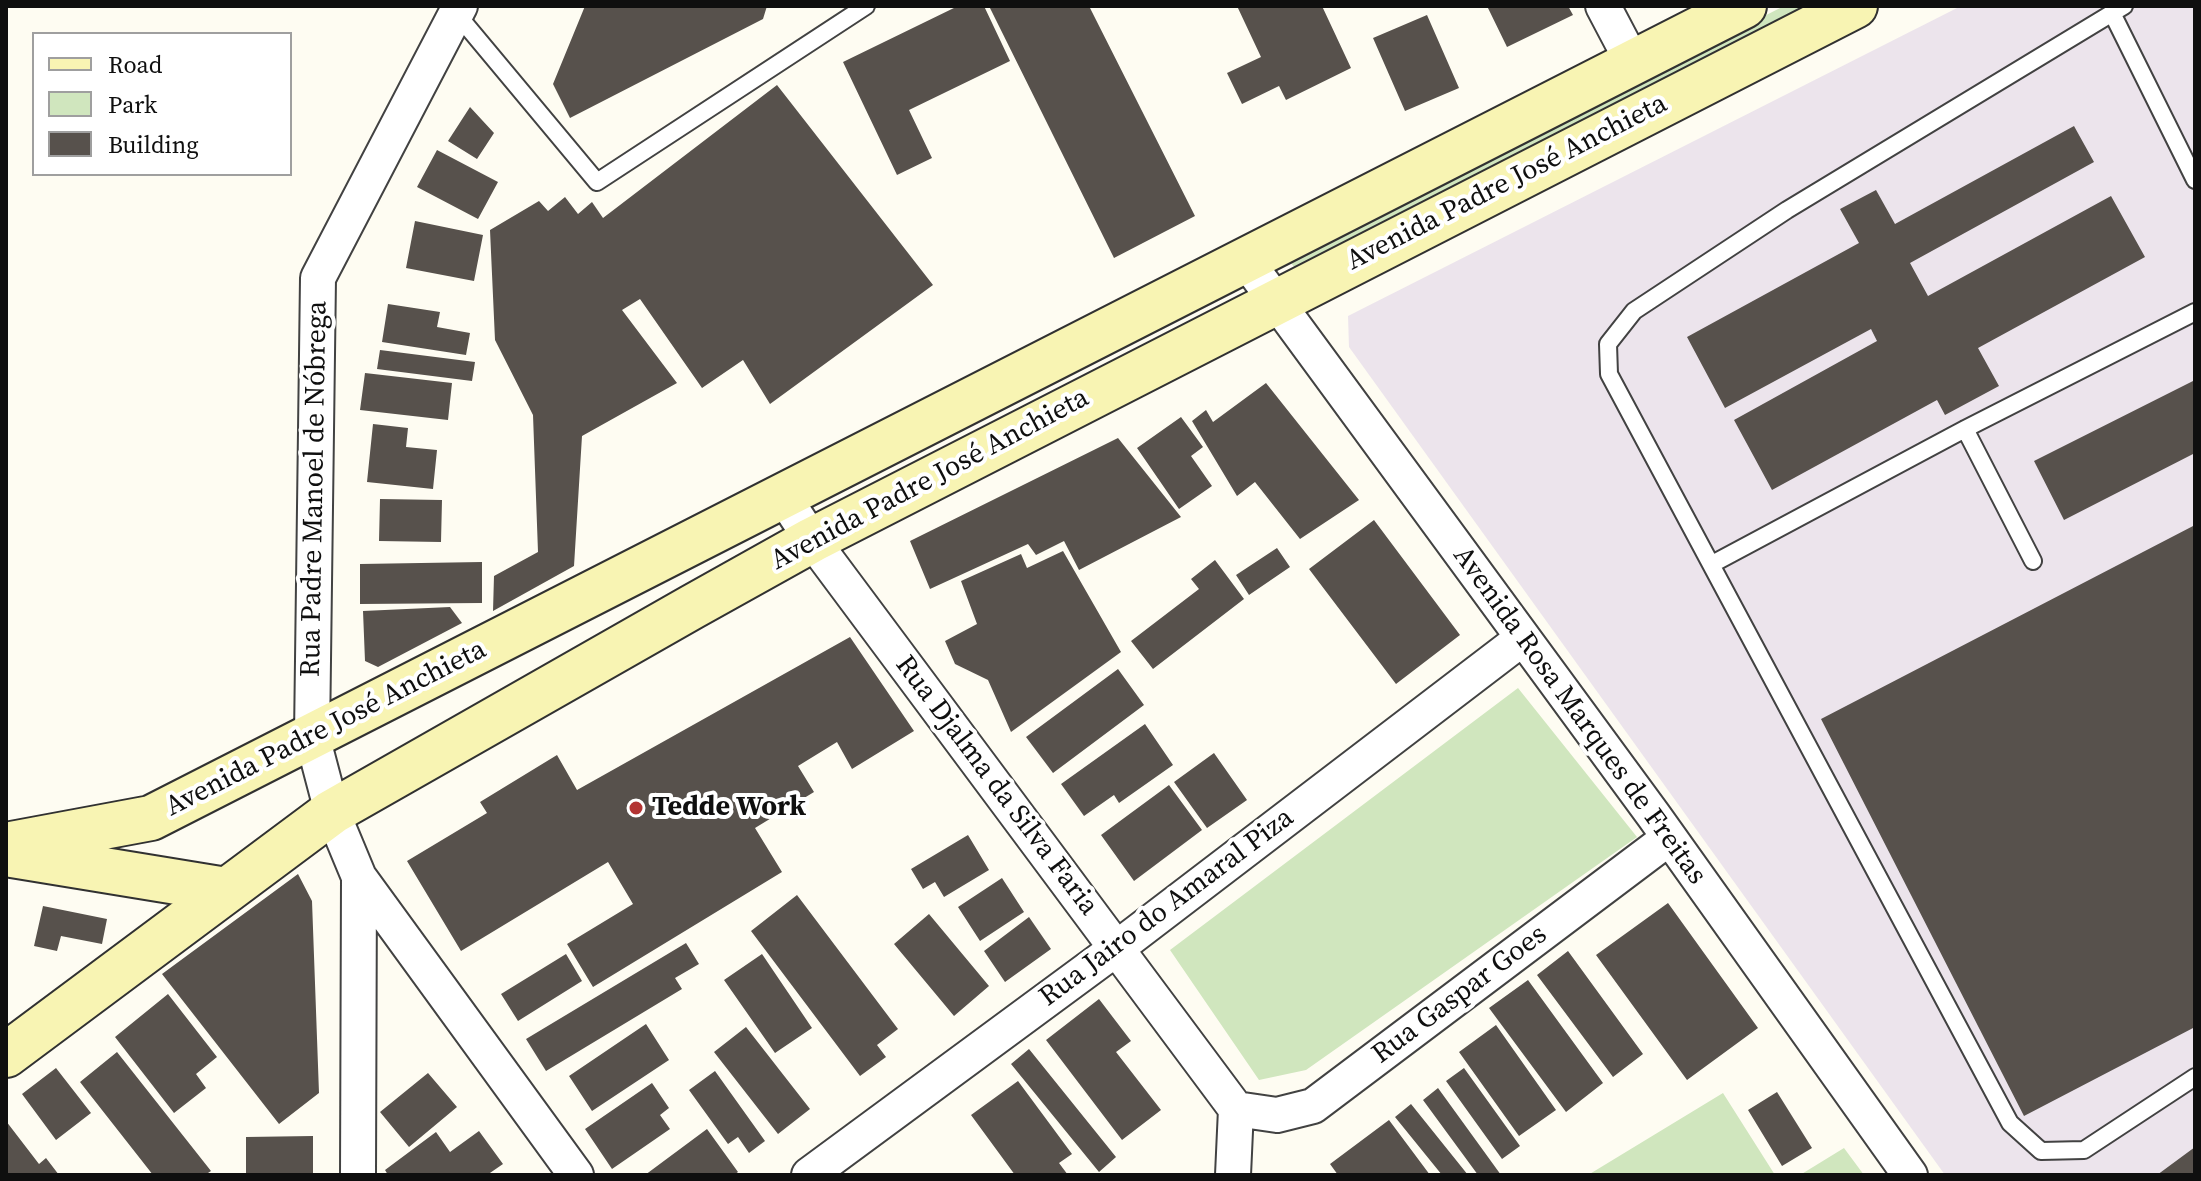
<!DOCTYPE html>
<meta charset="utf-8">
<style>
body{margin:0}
#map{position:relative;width:2201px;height:1181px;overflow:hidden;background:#fefcf2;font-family:"Source Serif 4",serif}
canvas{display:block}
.frame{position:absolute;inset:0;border:8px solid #0f0f0f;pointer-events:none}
.legend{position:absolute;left:32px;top:32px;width:260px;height:144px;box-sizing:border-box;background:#fff;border:2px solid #9f9f9f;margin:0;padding:10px 14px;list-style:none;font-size:24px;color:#0f0f0f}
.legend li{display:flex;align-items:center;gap:16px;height:40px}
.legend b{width:40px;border:2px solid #9f9f9f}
</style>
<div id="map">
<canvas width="2201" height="1181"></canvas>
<div class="frame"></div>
<ul class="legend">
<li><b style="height:10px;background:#f8f4b3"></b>Road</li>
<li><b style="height:22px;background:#d0e6be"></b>Park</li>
<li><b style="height:22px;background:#57514c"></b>Building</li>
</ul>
</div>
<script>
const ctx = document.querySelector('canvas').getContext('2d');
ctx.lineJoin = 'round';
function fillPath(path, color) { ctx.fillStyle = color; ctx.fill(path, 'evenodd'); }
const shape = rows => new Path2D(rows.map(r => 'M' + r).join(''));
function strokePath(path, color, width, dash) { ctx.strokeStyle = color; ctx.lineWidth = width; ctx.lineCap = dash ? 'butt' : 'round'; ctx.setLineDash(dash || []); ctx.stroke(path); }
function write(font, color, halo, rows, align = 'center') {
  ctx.font = font + ' "Source Serif 4",serif'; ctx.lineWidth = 8; ctx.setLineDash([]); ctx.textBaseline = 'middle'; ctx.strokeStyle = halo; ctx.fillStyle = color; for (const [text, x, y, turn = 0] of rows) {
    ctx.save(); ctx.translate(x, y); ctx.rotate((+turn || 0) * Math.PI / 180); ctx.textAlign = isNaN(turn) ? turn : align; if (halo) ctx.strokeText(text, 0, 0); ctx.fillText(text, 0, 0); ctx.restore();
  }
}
const industrial = shape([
 [1961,6,2195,6,2195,1175,1945,1175,1349,347,1348,316]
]);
const green = shape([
 [1784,6,1823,6,1297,270,1290,262,1299,253],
 [1518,688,1637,837,1306,1070,1259,1080,1170,950],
 [1723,1093,1775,1175,1588,1175],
 [1844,1148,1864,1175,1800,1175]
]);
const building = shape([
 [585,6,767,6,763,19,570,118,553,84],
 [958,6,984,6,1010,61,909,110,932,158,897,175,843,62],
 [989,6,1089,6,1195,216,1114,258],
 [1237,6,1322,6,1351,68,1286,100,1279,86,1242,104,1227,73,1261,57],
 [1487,6,1568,6,1573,15,1507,47],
 [1427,15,1459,88,1405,111,1373,38],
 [777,85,933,285,770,404,743,360,702,388,640,299,622,310,677,383,582,436,574,566,493,611,494,576,538,552,533,415,495,340,490,230,539,201,548,211,565,197,578,214,592,202,603,218],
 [470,107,494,133,477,159,448,141],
 [2074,126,2094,162,1910,263,1928,296,2111,196,2145,257,1978,348,1999,386,1945,415,1937,400,1772,490,1734,420,1877,341,1871,329,1725,408,1687,337,1859,243,1840,209,1876,190,1895,224],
 [437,150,498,182,478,219,417,187],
 [415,221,483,235,474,281,406,268],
 [388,304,440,312,437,327,470,333,466,355,382,342],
 [380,350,475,362,472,381,377,369],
 [365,373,452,383,448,420,360,410],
 [2195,380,2195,453,2064,520,2034,461],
 [1266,383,1359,500,1300,539,1255,482,1237,496,1192,421,1206,410,1213,422],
 [1181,417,1203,447,1191,456,1212,486,1179,509,1137,448],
 [373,424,408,428,406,447,437,450,433,489,367,482],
 [1118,438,1181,517,1079,570,1064,541,1036,555,1028,544,930,589,910,541],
 [380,499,442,500,441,542,379,541],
 [1374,520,1460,635,1396,684,1309,569],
 [2195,525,2195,1027,2024,1116,1821,719],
 [1277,548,1290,567,1249,595,1236,575],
 [1063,551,1121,652,1011,732,988,680,955,664,945,641,977,624,961,581,1021,554,1027,568],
 [1215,560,1244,599,1153,669,1131,641,1199,589,1191,579],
 [482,562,482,603,360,604,360,564],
 [450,607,462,623,378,667,365,661,363,611],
 [850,637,914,731,852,769,837,742,798,766,814,792,755,828,782,872,593,987,567,944,633,904,608,862,461,951,407,861,487,813,480,802,557,755,577,790],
 [1118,669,1144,705,1053,773,1026,737],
 [1145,724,1173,765,1119,803,1114,795,1084,816,1061,784],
 [1214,753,1247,800,1207,828,1174,782],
 [1169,785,1202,830,1134,881,1101,835],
 [968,835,989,870,944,897,935,882,923,889,911,869],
 [298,874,312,901,319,1093,279,1124,162,974],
 [1002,878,1024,912,980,941,958,907],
 [797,895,898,1029,877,1045,886,1057,860,1076,751,931],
 [1668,903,1758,1028,1687,1080,1596,955],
 [43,906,107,919,102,944,61,936,57,951,34,946],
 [929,914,989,986,954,1016,894,944],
 [1029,917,1051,949,1005,982,984,951],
 [686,943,699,964,675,978,682,989,546,1071,526,1039],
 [1568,951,1643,1054,1613,1077,1537,975],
 [566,954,582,981,518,1021,501,994],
 [762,954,812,1028,775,1053,724,980],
 [1528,980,1603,1083,1566,1112,1489,1008],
 [168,994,217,1057,196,1074,206,1088,174,1113,115,1037],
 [1099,999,1131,1041,1116,1052,1161,1110,1122,1140,1046,1040],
 [646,1024,669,1060,592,1111,569,1076],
 [1496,1025,1556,1110,1519,1136,1459,1052],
 [746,1027,810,1109,778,1134,714,1052],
 [1029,1049,1116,1157,1099,1172,1011,1064],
 [117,1052,211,1171,205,1175,153,1175,80,1082],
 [56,1068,91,1113,56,1140,22,1094],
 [1464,1068,1520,1146,1502,1159,1446,1081],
 [715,1071,765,1141,749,1153,738,1137,728,1144,689,1090],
 [428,1073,457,1107,409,1147,380,1112],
 [1018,1081,1072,1154,1059,1163,1068,1175,1015,1175,971,1115],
 [652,1083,669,1108,660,1115,670,1129,612,1169,585,1129],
 [1438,1088,1501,1175,1478,1175,1423,1100],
 [1777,1092,1812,1148,1782,1166,1748,1110],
 [1411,1104,1468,1175,1442,1175,1395,1117],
 [1389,1120,1430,1175,1338,1175,1330,1164],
 [6,1121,39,1164,46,1158,59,1175,6,1175],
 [707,1129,738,1172,734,1175,645,1175],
 [479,1131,503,1164,487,1175,388,1175,385,1170,436,1132,450,1152],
 [313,1136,313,1174,246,1175,246,1137],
 [2195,1147,2195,1175,2157,1175]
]);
const lane = shape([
 [2124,6,1787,210,1634,311,1608,344,1609,374,2010,1123,2041,1151,2084,1150,2195,1077],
 [456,13,597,182,866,6],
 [2112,13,2195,180],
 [1965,429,2033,561],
 [1714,563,1965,429,2195,312]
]);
const street = shape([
 [460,6,318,278,312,736,332,812,359,877,576,1175],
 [1603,6,1633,63],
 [1245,259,1654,816,1910,1175],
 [783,496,812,540,1236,1109],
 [1236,1109,1277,1115,1313,1106,1669,838],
 [358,1175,359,877],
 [809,1175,1117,948,1523,638],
 [1233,1175,1236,1109]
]);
const secondary = shape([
 [6,845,151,818,1744,6],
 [12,855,226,890],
 [6,1055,332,812,692,607,812,540,1855,6]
]);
const markers = [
 [636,808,8,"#b33433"]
];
const streetNames = [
 ["Avenida Padre José Anchieta",1507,183,-27],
 ["Avenida Padre José Anchieta",930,480,-28],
 ["Rua Padre Manoel de Nóbrega",315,489,-89],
 ["Avenida Rosa Marques de Freitas",1579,716,54],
 ["Avenida Padre José Anchieta",326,729,-27],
 ["Rua Djalma da Silva Faria",996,786,53],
 ["Rua Jairo do Amaral Piza",1167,908,-37],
 ["Rua Gaspar Goes",1460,995,-37]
];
const poiNames = [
 ["Tedde Work",652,808]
];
fillPath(industrial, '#ece4ec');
fillPath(green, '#d0e6be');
fillPath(building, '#57514c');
strokePath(lane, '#424242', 20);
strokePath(street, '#424242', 38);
strokePath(secondary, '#313131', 48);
strokePath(lane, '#fff', 16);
strokePath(street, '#fff', 34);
strokePath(secondary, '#f8f4b3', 44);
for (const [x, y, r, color] of markers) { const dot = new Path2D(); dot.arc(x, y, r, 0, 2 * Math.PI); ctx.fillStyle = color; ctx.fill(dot); strokePath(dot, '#fff', 3); }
write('28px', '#0f0f0f', '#fff', streetNames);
write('bold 28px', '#0f0f0f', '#fff', poiNames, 'left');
</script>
